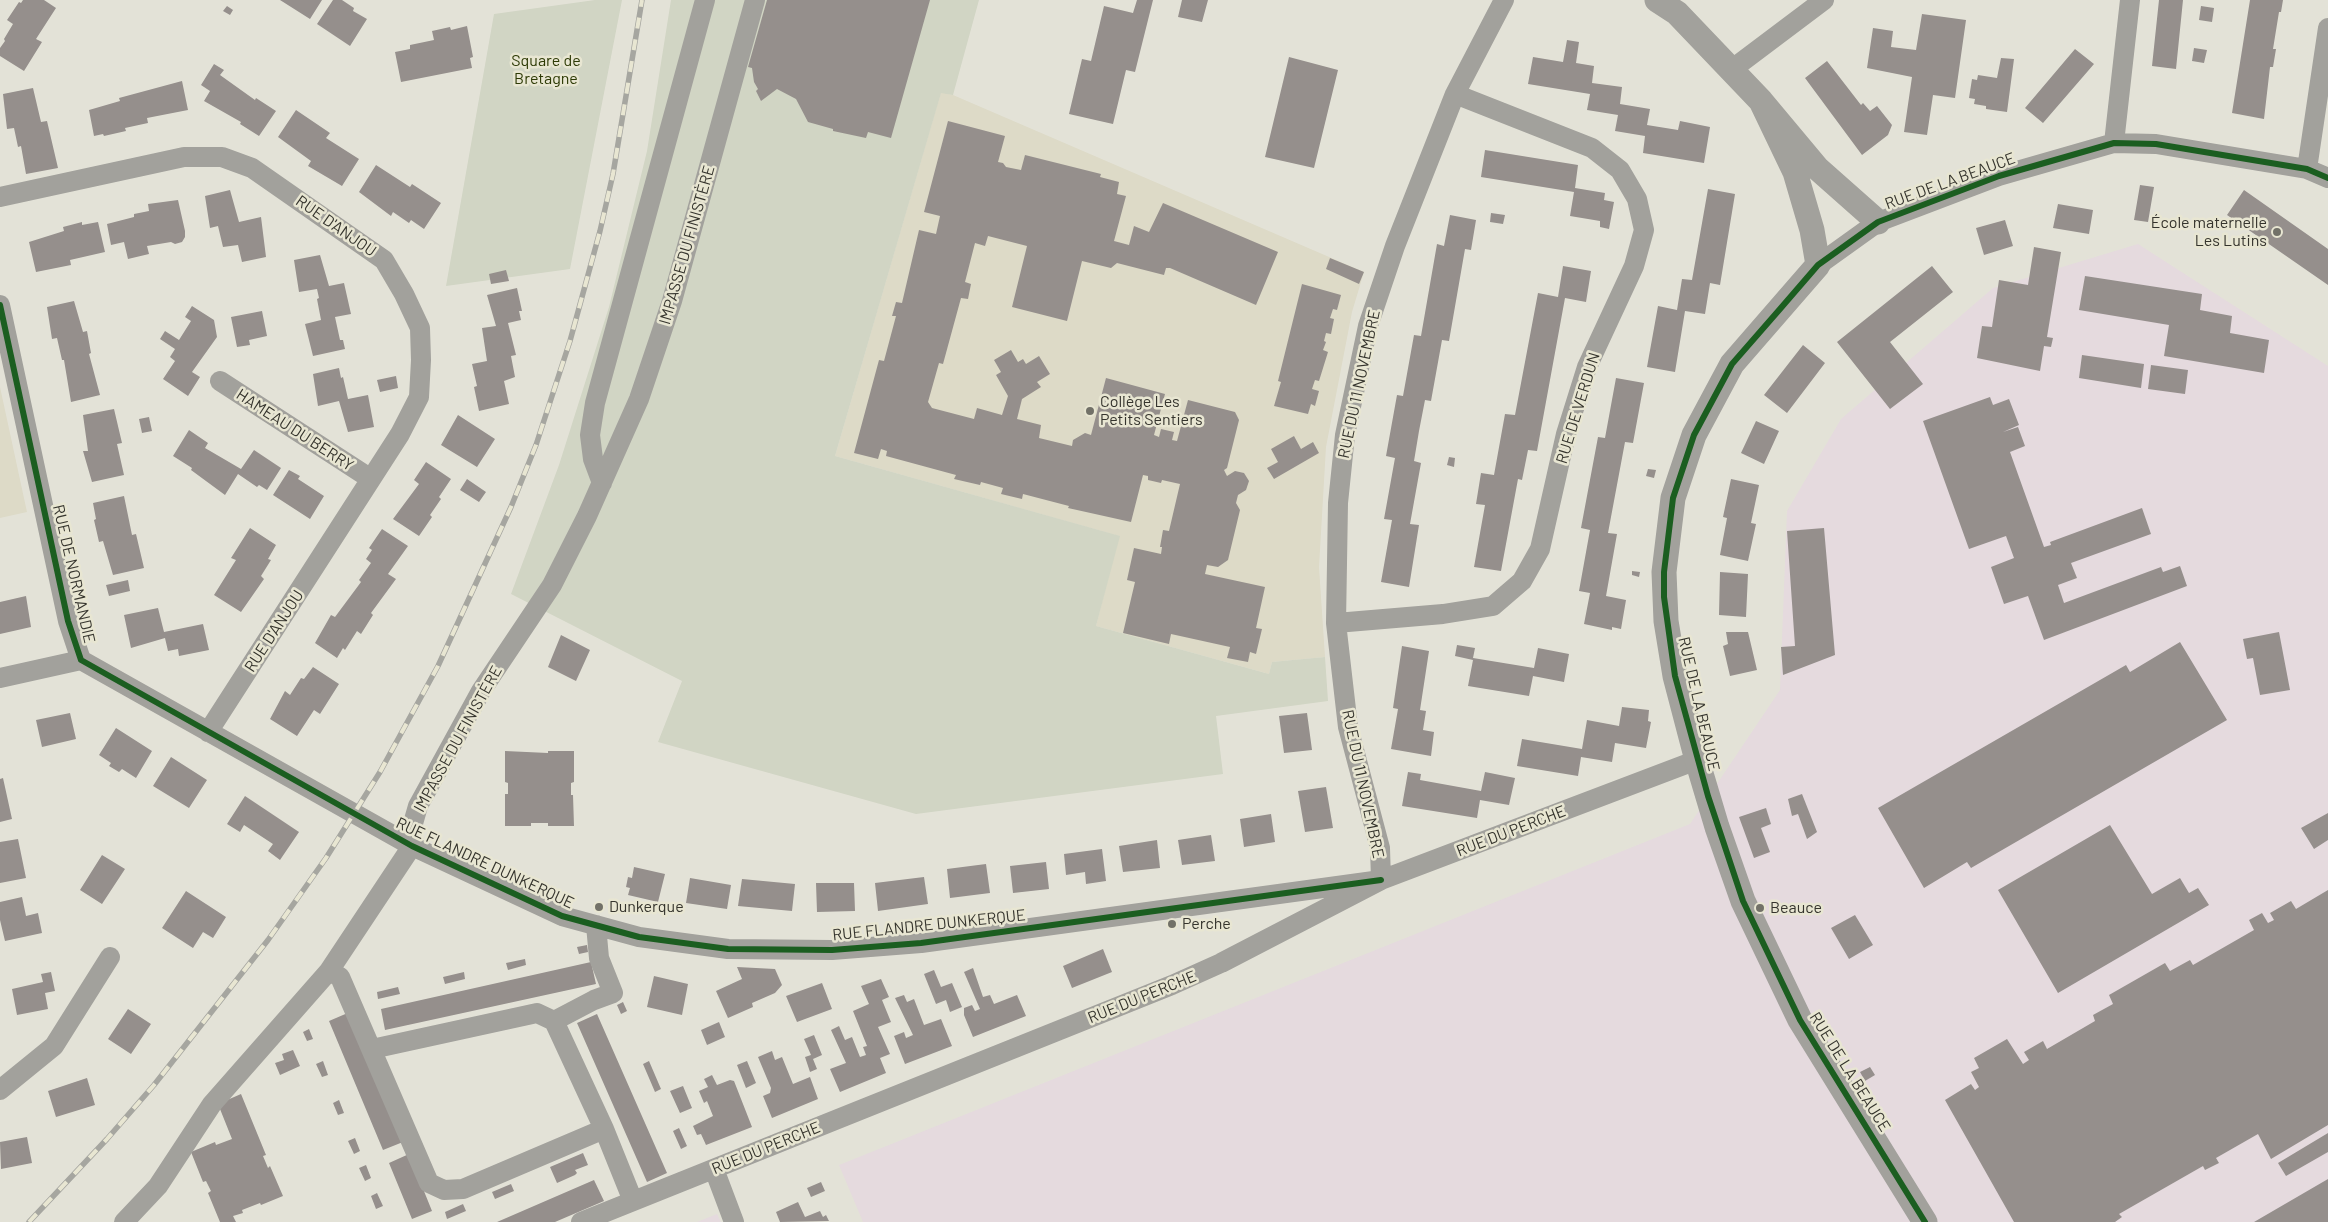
<!DOCTYPE html>
<meta charset="utf-8">
<style>
body{margin:0}
canvas{display:block;background:#e3e2d7}
</style>
<canvas width="2328" height="1222"></canvas>
<script>
const ctx = document.querySelector('canvas').getContext('2d');
ctx.lineJoin = 'round';
function fillPath(path, color) { ctx.fillStyle = color; ctx.fill(path, 'evenodd'); }
const shape = rows => new Path2D(rows.map(r => 'M' + r).join(''));
function strokePath(path, color, width, dash) { ctx.strokeStyle = color; ctx.lineWidth = width; ctx.lineCap = dash ? 'butt' : 'round'; ctx.setLineDash(dash || []); ctx.stroke(path); }
function write(font, color, halo, rows, align = 'center') {
  ctx.font = font + ' Barlow,sans-serif'; ctx.lineWidth = 5; ctx.setLineDash([]); ctx.textBaseline = 'middle'; ctx.strokeStyle = halo; ctx.fillStyle = color; for (const [text, x, y, turn = 0] of rows) {
    ctx.save(); ctx.translate(x, y); ctx.rotate((+turn || 0) * Math.PI / 180); ctx.textAlign = isNaN(turn) ? turn : align; if (halo) ctx.strokeText(text, 0, 0); ctx.fillText(text, 0, 0); ctx.restore();
  }
}
const built = shape([
 [941,92,953,95,1364,272,1352,312,1326,447,1319,567,1325,657,1272,662,1269,674,1096,626,1119,536,835,456],
 [0,387,27,512,0,518]
]);
const industrial = shape([
 [2138,244,2328,366,2328,1222,863,1222,839,1165,1690,824,1780,690,1787,511,1841,419,1993,288],
 [717,1214,721,1222,697,1222]
]);
const green = shape([
 [595,0,622,0,570,269,446,286,494,14],
 [671,0,979,0,953,95,941,93,835,456,1120,536,1096,626,1269,674,1272,662,1325,657,1328,701,1216,716,1223,774,916,814,658,742,682,681,511,594,559,465,609,307,647,151]
]);
const building = shape([
 [23,0,44,0,56,8,36,39,42,42,24,71,0,56,0,48,5,41,4,39,13,24,7,20,19,2,21,3],
 [280,0,322,0,310,19],
 [333,0,342,0,354,8,353,11,367,19,350,46,317,24],
 [767,0,930,0,891,138,868,132,866,138,833,131,833,129,808,122,796,99,777,89,761,101,756,91,758,89,754,82,752,68,748,67],
 [1137,0,1153,0,1135,72,1126,70,1113,124,1069,114,1082,59,1091,61,1104,6,1133,13],
 [1182,0,1208,0,1202,22,1178,17],
 [2159,0,2183,0,2176,69,2152,66],
 [2250,0,2283,0,2281,12,2279,12,2273,49,2276,49,2273,67,2270,67,2264,119,2232,113],
 [227,6,233,10,230,15,223,11],
 [2201,6,2214,8,2212,22,2199,20],
 [1922,14,1966,20,1955,98,1933,95,1927,135,1904,132,1912,77,1867,68,1873,28,1893,31,1891,47,1916,50],
 [467,26,473,57,470,58,472,68,401,82,395,52,410,49,410,45,434,40,432,31,450,27,451,30],
 [1567,40,1579,42,1576,63,1594,66,1592,83,1622,87,1620,104,1650,109,1647,125,1678,130,1680,121,1710,127,1704,163,1643,153,1645,136,1615,131,1618,115,1587,110,1590,94,1528,84,1533,57,1563,62],
 [2194,48,2207,50,2204,63,2192,61],
 [2075,49,2094,64,2043,123,2025,108],
 [1289,57,1338,70,1314,168,1265,157],
 [2001,58,2014,59,2007,112,1986,109,1986,106,1974,104,1975,99,1969,98,1972,79,1977,80,1978,75,1997,78],
 [1827,61,1861,105,1863,103,1870,111,1877,106,1892,125,1888,135,1862,155,1805,78],
 [214,64,224,70,220,75,255,100,256,98,276,111,259,136,240,124,241,122,204,101,210,91,201,85],
 [182,81,188,110,147,118,148,123,125,128,126,131,104,136,103,134,94,136,89,110,120,101,119,98],
 [33,88,41,122,47,121,58,168,26,174,21,146,18,147,14,128,7,129,3,94],
 [296,110,330,133,326,138,359,159,342,186,308,166,311,161,278,137],
 [948,121,1005,136,998,162,1003,163,1006,167,1021,170,1025,155,1101,174,1100,177,1119,182,1117,194,1126,196,1114,241,1129,245,1134,226,1149,232,1163,203,1278,252,1256,305,1170,268,1166,268,1164,275,1117,263,1111,268,1082,261,1067,321,1012,307,1027,246,988,236,985,246,975,243,965,282,971,284,968,299,961,298,943,364,939,363,928,402,932,408,974,419,977,408,1002,415,1008,396,996,375,1001,372,994,360,1011,350,1018,362,1023,359,1026,364,1039,356,1050,374,1037,382,1041,387,1022,399,1017,419,1041,425,1039,438,1072,446,1073,440,1085,433,1091,435,1106,378,1165,394,1154,435,1159,437,1161,429,1174,432,1172,440,1177,441,1188,400,1235,412,1239,420,1227,468,1224,470,1227,476,1235,471,1244,473,1249,481,1246,490,1238,495,1236,503,1240,510,1228,560,1218,567,1207,565,1205,574,1265,587,1256,628,1262,629,1256,654,1250,652,1248,662,1227,658,1230,647,1171,634,1169,644,1123,633,1135,582,1127,580,1134,548,1161,554,1162,547,1160,547,1163,530,1169,531,1180,484,1162,480,1161,483,1148,480,1148,476,1143,475,1131,522,1068,508,1069,506,1023,494,1022,499,1001,494,1003,488,981,482,980,485,954,479,956,475,886,456,887,451,881,449,878,459,854,453,879,360,884,361,896,316,892,316,896,302,902,303,919,230,936,234,940,216,924,212],
 [1485,150,1578,165,1575,188,1605,193,1604,200,1614,202,1609,229,1600,227,1600,221,1570,216,1574,192,1481,177],
 [376,165,410,187,412,184,441,203,424,229,411,220,409,223,393,212,391,216,359,192],
 [2140,185,2154,187,2148,222,2134,220],
 [1708,189,1735,194,1720,285,1710,283,1705,314,1685,311,1675,372,1647,367,1658,306,1677,310,1682,279,1692,280],
 [230,190,239,222,261,217,266,257,242,262,238,245,223,247,218,226,210,228,205,196],
 [2244,190,2328,249,2328,285,2227,215],
 [178,200,185,231,185,237,182,242,175,244,171,242,147,246,149,254,128,259,124,242,111,245,107,224,134,217,134,214,149,211,148,204],
 [2058,204,2093,210,2089,234,2053,228],
 [1491,213,1505,215,1503,224,1490,222],
 [1450,215,1476,220,1471,250,1465,249,1449,341,1442,340,1431,401,1425,400,1419,431,1414,461,1421,463,1410,524,1419,525,1409,587,1381,582,1392,520,1384,519,1395,458,1386,456,1397,395,1403,396,1414,335,1421,336,1437,244,1444,246],
 [2005,220,2013,246,1984,255,1976,228],
 [82,222,82,225,98,222,105,252,70,260,71,265,36,272,29,242,64,231,63,227],
 [2034,247,2061,252,2047,337,2053,338,2051,347,2044,346,2040,371,1977,358,1982,326,1992,327,1999,280,2028,285],
 [320,255,329,286,344,283,351,314,335,317,340,340,343,340,345,349,313,356,305,324,321,320,317,299,319,298,317,289,299,292,294,260],
 [1330,258,1364,272,1359,284,1326,269],
 [1563,266,1591,271,1586,302,1565,298,1537,451,1528,450,1522,480,1518,479,1501,571,1474,567,1485,505,1476,504,1481,473,1494,475,1505,414,1515,415,1538,293,1558,297],
 [1932,266,1953,292,1890,342,1923,384,1890,409,1837,342],
 [506,270,509,281,491,284,489,274],
 [2085,276,2202,294,2200,310,2232,316,2230,333,2269,340,2264,373,2164,356,2169,325,2079,310],
 [1302,284,1341,295,1337,310,1333,309,1330,318,1334,319,1331,334,1326,333,1324,341,1326,342,1323,350,1328,352,1319,381,1315,380,1312,389,1319,391,1315,406,1311,404,1308,414,1274,406,1281,382,1278,381],
 [517,288,522,311,519,311,521,320,508,323,516,355,511,356,515,377,504,381,509,404,479,411,474,387,477,386,472,364,487,361,482,328,496,326,487,295],
 [74,301,83,332,87,331,91,353,89,354,100,395,71,402,64,360,62,360,57,338,52,339,47,307],
 [192,306,214,320,217,337,192,372,200,377,188,396,163,379,175,361,170,357,175,349,160,339,165,331,179,340,191,321,185,317],
 [262,311,267,336,249,340,250,345,237,347,231,317],
 [1803,345,1825,363,1787,413,1764,395],
 [2082,355,2144,364,2141,388,2079,378],
 [2151,365,2188,370,2185,394,2148,389],
 [339,368,341,378,343,377,348,399,368,395,374,427,348,432,339,401,318,406,313,374],
 [396,376,398,388,380,392,377,380],
 [1616,378,1644,383,1633,443,1625,442,1608,533,1617,534,1606,596,1626,600,1621,629,1612,627,1612,630,1584,624,1590,593,1579,591,1590,530,1581,528,1598,437,1605,438],
 [1990,397,1993,405,2009,399,2019,425,2003,432,2018,427,2025,446,2010,452,2044,547,2051,545,2050,542,2142,508,2151,534,2071,563,2077,578,2058,585,2064,603,2161,567,2163,572,2180,566,2187,586,2044,640,2028,596,2004,604,1991,567,2014,558,2006,536,1969,549,1923,421],
 [114,409,122,443,117,444,124,475,92,482,83,451,88,451,83,415],
 [458,415,495,439,477,467,441,445],
 [149,417,152,431,142,433,139,419],
 [1756,421,1779,431,1764,464,1741,453],
 [189,430,208,443,205,448,241,469,254,450,281,468,267,490,259,485,257,487,238,474,225,495,191,470,192,468,173,456],
 [1294,436,1301,449,1313,442,1319,453,1274,479,1267,468,1278,462,1271,449],
 [1449,457,1455,458,1454,467,1447,465],
 [426,462,451,479,439,497,441,499,430,515,432,517,419,536,393,519,419,484,414,480],
 [1648,469,1656,470,1654,478,1646,476],
 [289,470,300,476,298,479,324,496,310,519,273,495],
 [467,479,486,492,479,502,460,490],
 [1731,479,1759,485,1751,523,1756,524,1748,561,1720,555,1727,518,1723,517],
 [124,496,132,535,136,534,144,568,113,575,103,541,99,542,94,520,96,519,93,503],
 [250,528,276,545,268,559,271,560,261,576,264,579,241,612,214,595,236,560,231,558],
 [1824,528,1835,655,1783,675,1781,647,1795,646,1787,531],
 [382,529,408,546,388,574,396,579,371,613,373,615,361,634,357,631,345,650,343,648,337,658,315,643,331,615,335,617,361,582,359,580,371,563,366,559,372,550,369,548],
 [1632,571,1640,572,1639,577,1632,575],
 [1720,572,1748,574,1746,617,1719,615],
 [128,580,130,591,109,596,106,585],
 [26,596,31,627,0,634,0,602],
 [158,608,164,632,203,624,209,650,179,656,178,649,168,651,165,638,131,648,124,615],
 [1726,632,1748,632,1757,670,1730,676,1723,646,1728,644],
 [2279,632,2290,690,2260,695,2253,658,2247,659,2243,639],
 [561,635,590,650,576,681,548,667],
 [2180,642,2227,720,1971,868,1967,862,1924,888,1878,808,2126,665,2130,672],
 [1457,645,1475,648,1473,658,1534,668,1538,648,1569,654,1564,682,1533,676,1529,696,1468,686,1473,660,1455,656],
 [1402,646,1429,651,1420,710,1426,711,1423,730,1434,732,1431,756,1391,749,1398,709,1393,708],
 [313,667,339,684,320,714,314,710,297,736,270,719,285,691,290,695,301,678,304,679],
 [1622,707,1649,710,1648,721,1651,722,1646,748,1615,743,1612,762,1581,757,1578,776,1517,766,1522,739,1582,749,1587,720,1619,726],
 [70,713,76,739,42,747,36,720],
 [1307,713,1312,750,1284,753,1279,716],
 [116,728,152,751,136,778,122,769,119,772,109,766,111,763,99,755],
 [505,751,548,753,548,751,574,751,574,782,571,783,571,795,573,795,574,826,548,826,548,823,531,823,531,826,505,826,505,794,508,794,508,783,505,782],
 [171,757,207,780,189,808,153,786],
 [1408,772,1421,774,1420,780,1481,791,1485,772,1515,778,1509,805,1480,800,1477,818,1402,806],
 [3,778,12,819,0,822,0,779],
 [1326,787,1333,828,1305,832,1298,791],
 [1802,794,1817,832,1807,839,1798,814,1792,816,1788,799],
 [245,796,299,832,280,860,268,851,273,844,244,825,240,832,227,824],
 [1766,808,1771,824,1761,828,1770,852,1754,858,1739,817],
 [2328,813,2328,840,2314,849,2301,828],
 [1271,814,1275,842,1244,847,1240,819],
 [2110,825,2152,894,2180,878,2189,893,2198,888,2209,905,2058,993,1998,890],
 [1211,835,1215,861,1182,865,1178,840],
 [18,839,26,878,0,883,0,842],
 [1157,840,1160,868,1123,872,1119,846],
 [1102,849,1106,881,1086,884,1085,872,1066,875,1064,854],
 [102,855,125,869,102,904,80,890],
 [1046,862,1049,889,1013,893,1010,866],
 [986,864,990,893,950,898,947,869],
 [634,867,665,874,658,902,628,895,630,888,626,887,628,877,632,878],
 [924,877,928,904,878,911,875,883],
 [690,878,731,885,727,909,686,903],
 [742,879,795,884,792,911,738,906],
 [816,883,854,883,855,911,817,912],
 [2328,890,2328,1125,2271,1159,2258,1134,2216,1158,2219,1163,2205,1170,2203,1166,2119,1214,2122,1217,2115,1222,2014,1222,1945,1100,1971,1084,1975,1090,1979,1087,1971,1072,1979,1068,1974,1058,2007,1039,2023,1064,2029,1060,2024,1052,2043,1041,2047,1049,2095,1021,2093,1015,2113,1004,2109,995,2165,963,2170,971,2190,960,2193,965,2254,930,2249,920,2262,913,2268,923,2274,920,2270,913,2291,901,2296,909],
 [186,891,226,917,213,938,203,932,193,948,162,928],
 [22,897,26,916,38,913,42,933,5,941,0,920,0,902],
 [1855,915,1873,945,1849,959,1831,928],
 [587,945,588,952,579,954,577,947],
 [1103,949,1112,972,1072,988,1063,966],
 [525,959,526,965,508,970,506,963],
 [591,962,596,984,385,1030,381,1009],
 [737,967,775,969,782,985,775,993,752,1003,753,1007,728,1018,716,991,742,979],
 [973,968,983,997,990,995,994,1004,1017,995,1026,1016,973,1037,964,1015,964,1008,972,1005,975,1011,980,1009,964,972],
 [934,970,941,987,952,983,962,1007,950,1012,946,1000,936,1004,924,974],
 [51,972,55,991,45,993,48,1009,17,1015,12,989,43,982,41,974],
 [464,972,465,979,445,984,443,977],
 [654,976,688,984,682,1015,647,1007],
 [881,979,889,997,882,1000,891,1022,878,1027,890,1054,880,1058,886,1073,840,1092,830,1069,846,1063,831,1030,839,1026,845,1040,852,1037,860,1057,866,1055,863,1047,867,1046,853,1011,869,1004,861,986],
 [822,983,832,1009,797,1022,786,996],
 [398,987,400,994,378,999,377,992],
 [904,995,907,1002,914,999,924,1025,941,1019,952,1046,905,1064,894,1036,904,1032,906,1038,913,1035,895,998],
 [623,1002,627,1011,621,1014,617,1005],
 [128,1009,151,1024,131,1054,108,1039],
 [350,1012,403,1142,383,1150,329,1021],
 [597,1014,667,1173,647,1182,577,1023],
 [719,1022,725,1037,707,1045,701,1030],
 [309,1029,313,1039,307,1041,303,1032],
 [814,1035,822,1055,813,1059,817,1069,810,1072,805,1057,811,1055,804,1039],
 [293,1050,300,1066,280,1075,275,1063,284,1060,282,1054],
 [772,1051,775,1060,782,1057,793,1084,810,1077,818,1099,772,1118,763,1096,770,1093,771,1088,758,1057],
 [323,1061,328,1075,322,1077,316,1064],
 [649,1061,661,1089,655,1092,643,1064],
 [747,1061,756,1083,746,1088,737,1065],
 [1870,1067,1875,1075,1865,1081,1860,1072],
 [712,1075,717,1085,730,1080,734,1081,752,1127,706,1145,701,1134,697,1135,693,1126,713,1116,707,1101,704,1103,699,1091,708,1087,704,1079],
 [87,1078,95,1105,56,1117,48,1091],
 [683,1086,692,1108,680,1113,670,1091],
 [241,1094,266,1155,263,1156,268,1168,270,1166,283,1196,261,1205,260,1203,242,1210,243,1213,233,1216,236,1222,220,1222,208,1193,211,1191,206,1181,203,1182,191,1152,215,1142,216,1145,232,1139,218,1104],
 [339,1100,344,1113,338,1115,333,1103],
 [679,1128,687,1146,681,1149,673,1131],
 [2328,1133,2328,1152,2286,1176,2278,1163],
 [27,1137,32,1163,1,1169,0,1142],
 [355,1138,360,1151,354,1154,348,1141],
 [583,1153,588,1165,575,1170,577,1173,575,1175,557,1183,550,1167],
 [409,1154,432,1211,412,1219,389,1163],
 [366,1165,371,1178,365,1181,359,1168],
 [2328,1179,2328,1222,2254,1222],
 [594,1180,604,1201,555,1222,497,1222],
 [821,1182,825,1191,811,1197,807,1188],
 [511,1184,514,1191,495,1199,492,1192],
 [377,1193,383,1206,376,1209,371,1196],
 [798,1202,805,1217,820,1211,823,1217,826,1215,829,1221,780,1222,776,1212],
 [463,1204,466,1211,447,1219,445,1212]
]);
const minor = shape([
 [1731,70,1824,0],
 [2114,143,2130,0],
 [2307,169,2328,28],
 [0,197,184,157,222,157,252,168,384,260,404,294,420,328,421,360,419,397,400,434,208,732],
 [1818,265,1878,222,1999,176,2114,143,2156,144,2307,169,2328,178],
 [0,305,68,621,81,660,412,846,562,916,639,937,728,949,832,950,921,943,1381,880],
 [220,381,371,479],
 [602,483,593,459,590,435,595,403,705,0],
 [1336,623,1443,614,1493,606,1522,581,1540,549,1566,434,1587,367,1634,266,1644,230,1637,199,1620,170,1592,148,1455,94],
 [0,678,81,660],
 [1381,880,1380,848,1348,727,1336,623,1338,503,1345,435,1368,326,1395,246,1455,94,1504,0],
 [329,971,340,977,429,1183,444,1190,463,1189,604,1129],
 [554,1021,594,1000,613,993,599,958,596,925],
 [372,1049,537,1013,554,1021,604,1129,633,1201],
 [0,1090,54,1046,110,957],
 [714,1169,734,1222],
 [124,1222,158,1186,212,1104,329,971,412,846,412,827,418,806,481,691,552,585,587,516,639,399,672,301,755,0],
 [581,1222,1172,985,1221,963,1381,880,1697,760]
]);
const tertiary = shape([
 [1657,0,1677,13,1761,101,1817,168,1878,222],
 [1761,101,1795,172,1812,230,1818,265,1732,364,1694,435,1673,498,1664,572,1666,621,1675,676,1697,760,1717,827,1743,901,1800,1020,1925,1222]
]);
const rail = shape([
 [29,1222,107,1139,154,1085,268,940,326,858,380,772,438,666,511,507,536,445,570,341,600,231,613,174,642,0]
]);
const cycleway = shape([
 [0,305,68,621,81,660,412,846,562,916,639,937,728,949,832,950,921,943,1381,880],
 [1925,1222,1800,1020,1743,901,1708,796,1675,676,1664,597,1664,572,1673,498,1694,435,1732,364,1780,309,1818,265,1878,222,1999,176,2114,143,2156,144,2307,169,2328,178]
]);
const markers = [
 [2277,232,5,"#727168"],
 [1090,411,5,"#727168"],
 [599,907,5,"#727168"],
 [1760,908,5,"#727168"],
 [1172,924,5,"#727168"]
];
const parkNames = [
 ["Square de",546,61],
 ["Bretagne",546,79]
];
const streetNames = [
 ["RUE DE LA BEAUCE",1950,181,-20],
 ["RUE D'ANJOU",336,226,35],
 ["IMPASSE DU FINISTÈRE",687,245,-74],
 ["RUE DU 11 NOVEMBRE",1359,384,-78],
 ["RUE DE VERDUN",1578,408,-73],
 ["HAMEAU DU BERRY",295,430,33],
 ["RUE DE NORMANDIE",74,574,77],
 ["RUE D'ANJOU",274,631,-57],
 ["RUE DE LA BEAUCE",1699,704,77],
 ["IMPASSE DU FINISTÈRE",458,739,-61],
 ["RUE DU 11 NOVEMBRE",1363,784,78],
 ["RUE DU PERCHE",1511,831,-21],
 ["RUE FLANDRE DUNKERQUE",485,863,25],
 ["RUE FLANDRE DUNKERQUE",929,925,-6],
 ["RUE DU PERCHE",1142,997,-22],
 ["RUE DE LA BEAUCE",1850,1072,58],
 ["RUE DU PERCHE",766,1148,-22]
];
const poiNames = [
 ["École maternelle",2267,223,"right"],
 ["Les Lutins",2267,241,"right"],
 ["Collège Les",1100,402],
 ["Petits Sentiers",1100,420],
 ["Dunkerque",609,907],
 ["Beauce",1770,908],
 ["Perche",1182,924]
];
fillPath(built, '#dddac7');
fillPath(industrial, '#e5dade');
fillPath(green, '#d1d5c4');
fillPath(building, '#958f8c');
strokePath(minor, '#a2a19c', 20);
strokePath(tertiary, '#a2a19c', 25);
strokePath(rail, '#a6a6a0', 5.5);
strokePath(rail, '#e8e6d2', 4, [11]);
strokePath(cycleway, '#1b5e20', 6);
for (const [x, y, r, color] of markers) { const dot = new Path2D(); dot.arc(x, y, r, 0, 2 * Math.PI); ctx.fillStyle = color; ctx.fill(dot); strokePath(dot, '#e8e6d2', 2); }
write('16px', '#2d3a05', '#e8e6d2', parkNames);
write('16px', '#35342d', '#e8e6d2', streetNames);
write('16px', '#35342d', '#e8e6d2', poiNames, 'left');
</script>
